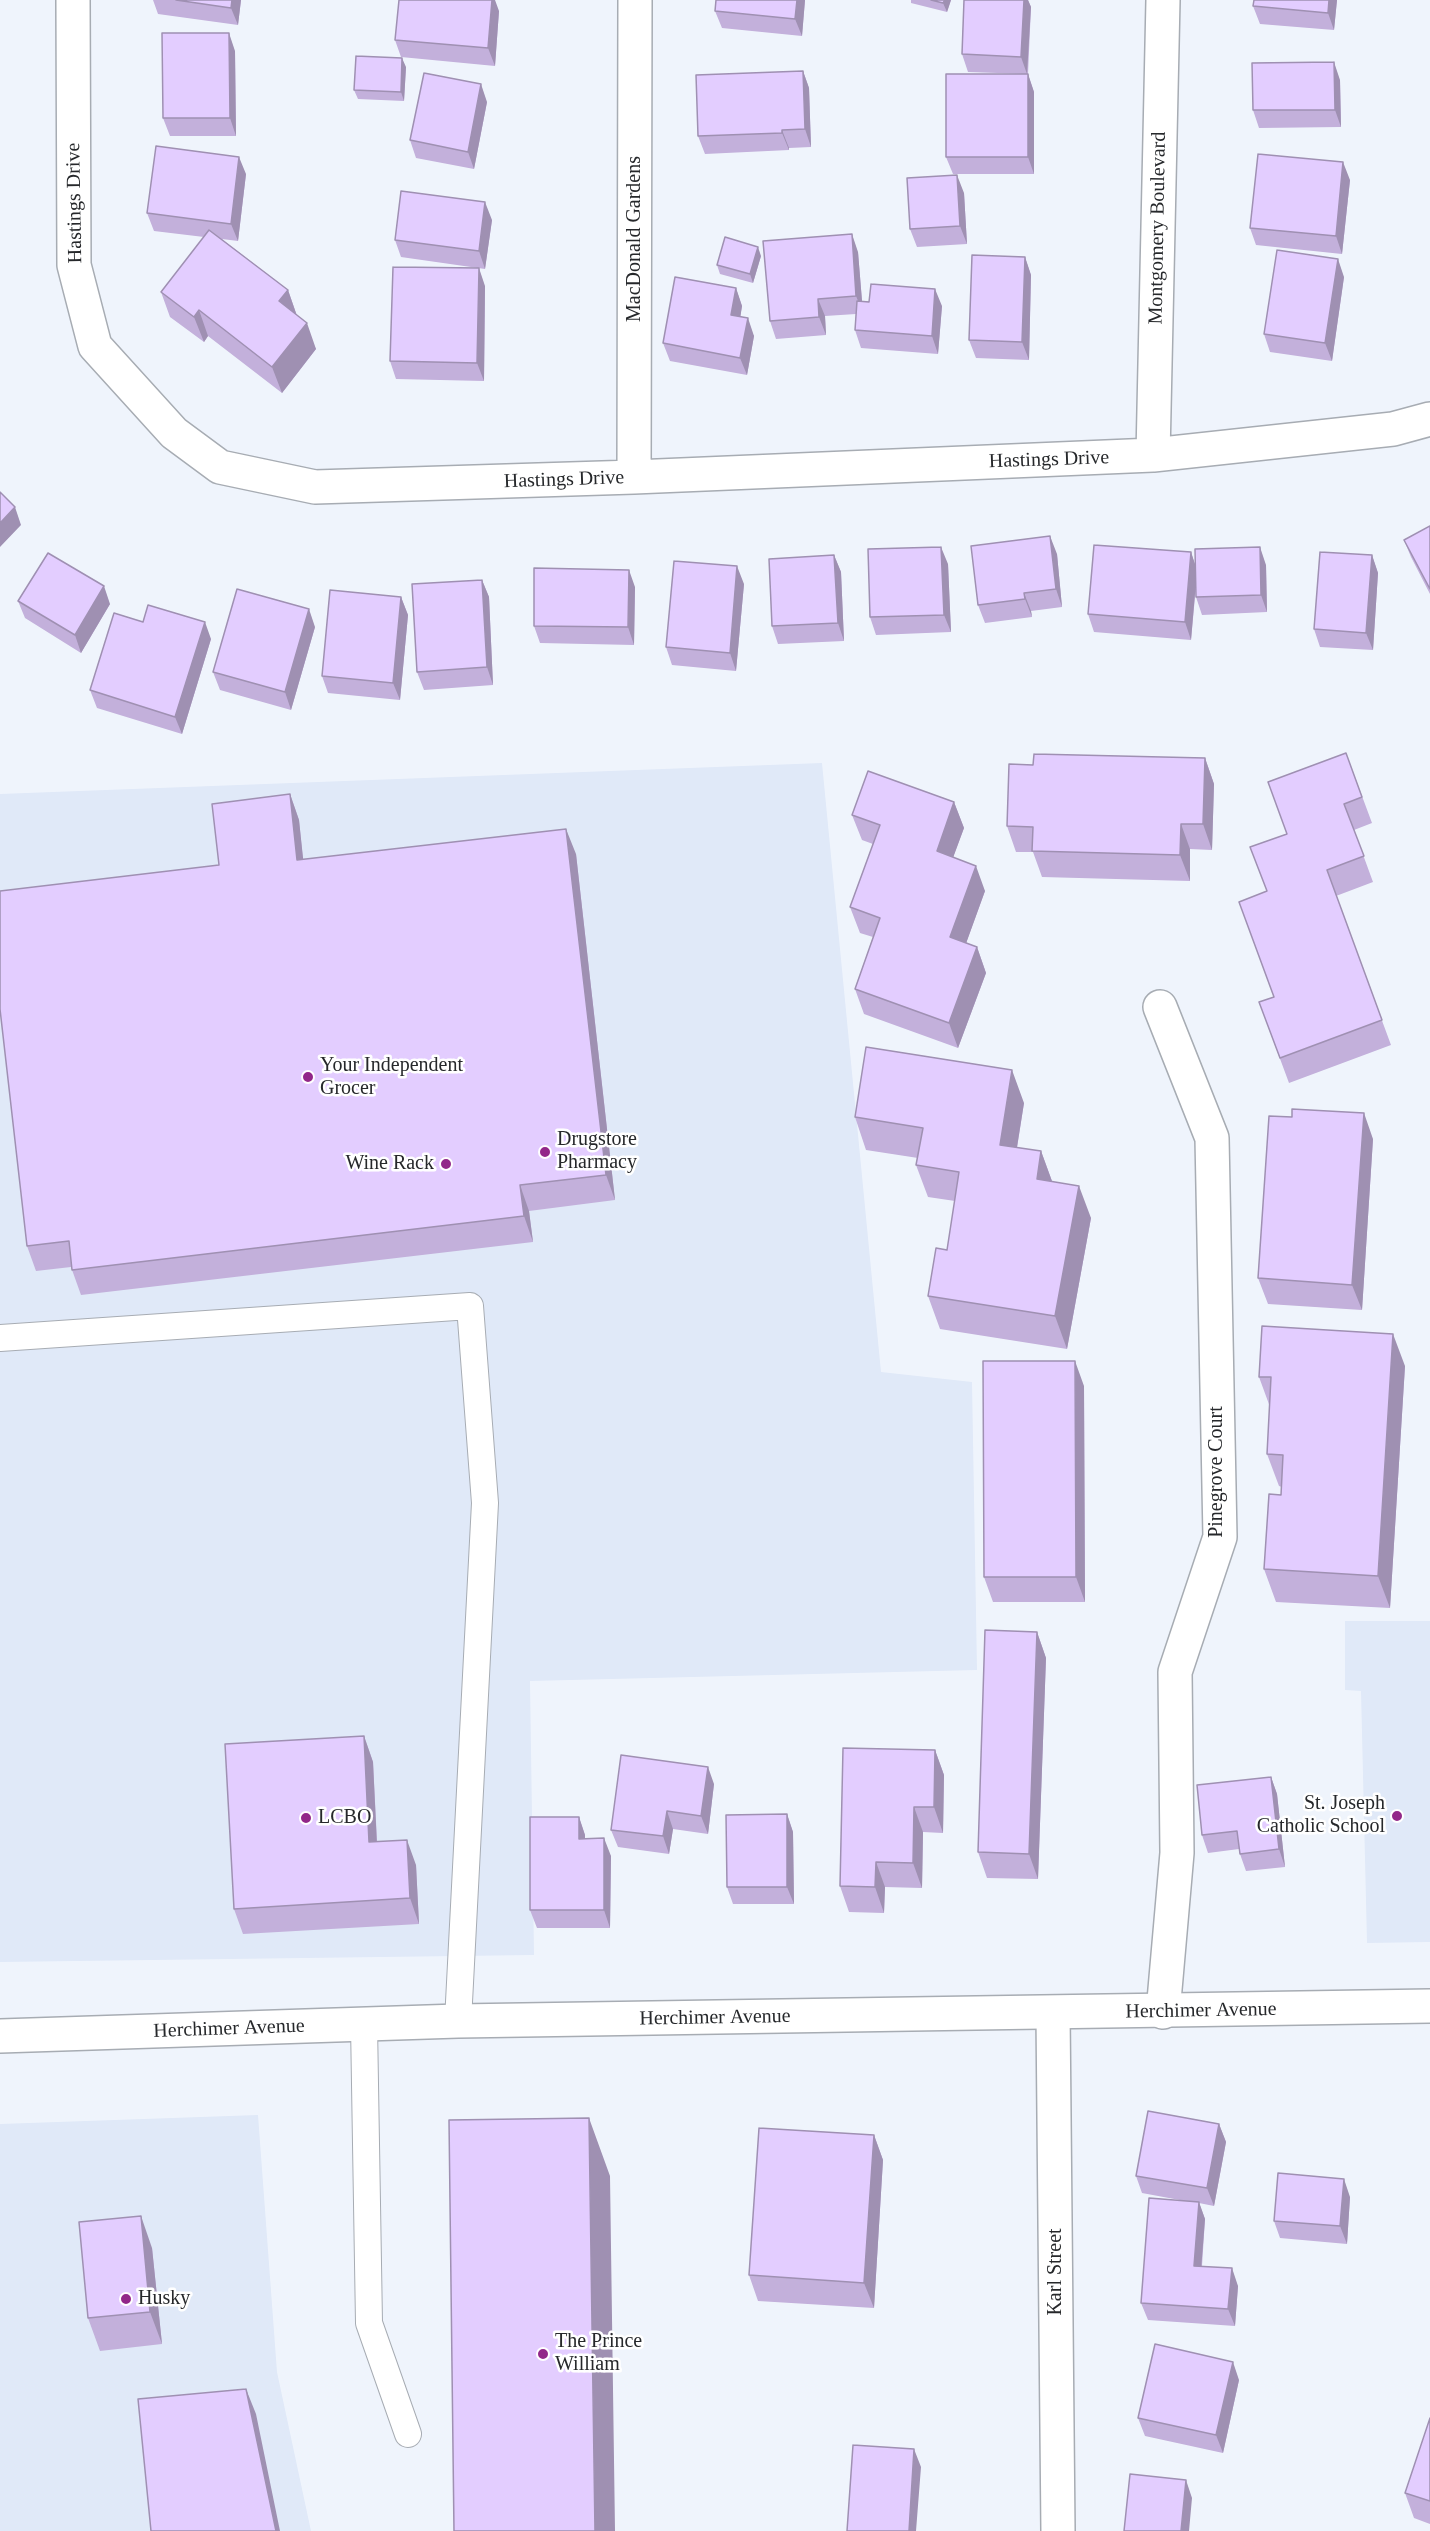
<!DOCTYPE html>
<style>
body{margin:0}
canvas{display:block;background:#eff4fc}
</style>
<canvas width="1430" height="2531"></canvas>
<script>
const ctx = document.querySelector('canvas').getContext('2d');
ctx.lineJoin = 'round';
function fillPath(path, color) { ctx.fillStyle = color; ctx.fill(path, 'evenodd'); }
const shape = rows => new Path2D(rows.map(r => 'M' + r).join(''));
function strokePath(path, color, width, dash) { ctx.strokeStyle = color; ctx.lineWidth = width; ctx.lineCap = dash ? 'butt' : 'round'; ctx.setLineDash(dash || []); ctx.stroke(path); }
function write(font, color, halo, rows, align = 'center') {
  ctx.font = font + ' Georgia,serif'; ctx.lineWidth = 5; ctx.setLineDash([]); ctx.textBaseline = 'middle'; ctx.strokeStyle = halo; ctx.fillStyle = color; for (const [text, x, y, turn = 0] of rows) {
    ctx.save(); ctx.translate(x, y); ctx.rotate((+turn || 0) * Math.PI / 180); ctx.textAlign = isNaN(turn) ? turn : align; if (halo) ctx.strokeText(text, 0, 0); ctx.fillText(text, 0, 0); ctx.restore();
  }
}
const built = shape([
 [822,763,881,1372,972,1382,977,1670,530,1681,534,1955,0,1962,0,794],
 [1345,1621,1430,1621,1430,1942,1367,1943,1361,1691,1345,1690],
 [258,2115,277,2372,311,2531,0,2531,0,2124]
]);
const service = shape([
 [0,1338,470,1306,485,1503,458,2021],
 [364,2024,369,2323,408,2434]
]);
const minor = shape([
 [73,0,74,265,95,346,174,433,220,467,315,487,634,477,1153,455,1393,429,1430,419],
 [1153,455,1163,0],
 [634,477,635,0],
 [1160,1007,1212,1138,1220,1537,1175,1672,1177,1853,1163,2012],
 [1053,2013,1058,2531]
]);
const tertiary = shape([
 [0,2036,458,2021,1430,2006]
]);
const wall = shape([
 [153,0,241,0,238,25,158,14],
 [805,0,802,36,722,28,715,11],
 [911,0,951,0,947,12,911,3],
 [964,0,1028,0,1031,7,1028,74,1034,92,1034,174,953,174,946,157,1027,74,968,72,962,54],
 [1254,0,1337,0,1334,30,1260,24,1253,6],
 [499,11,495,66,401,57,395,40],
 [235,51,236,136,170,136,163,118],
 [406,67,404,101,358,99,354,90],
 [803,71,809,88,811,147,789,148,789,150,705,154,698,136],
 [1340,80,1341,127,1259,128,1253,110],
 [487,102,474,169,416,158,410,140],
 [246,174,238,241,222,239,288,290,297,316,316,349,282,393,208,336,204,342,170,317,161,292,204,237,154,231,147,213],
 [1350,180,1342,254,1256,245,1250,228],
 [964,193,967,244,917,247,910,229],
 [492,220,485,269,401,257,395,240],
 [858,252,862,301,942,306,938,354,861,348,855,330,856,314,825,316,826,335,776,339,770,321],
 [761,256,753,283,720,274,717,265],
 [1025,257,1031,275,1029,360,976,358,969,340],
 [1344,277,1332,361,1270,352,1264,334],
 [485,286,484,381,396,379,390,361],
 [736,288,742,306,740,317,754,336,747,375,670,361,663,343],
 [1430,526,1430,594,1411,557,1404,540],
 [1191,552,1195,565,1266,565,1267,612,1202,615,1196,597,1196,586,1191,640,1094,632,1088,614],
 [1057,554,1062,607,1031,611,1032,617,985,623,978,605],
 [834,555,841,572,844,641,778,644,772,626],
 [1372,555,1378,573,1373,650,1320,647,1314,629],
 [948,564,951,632,876,635,870,617],
 [482,580,489,597,493,685,424,690,417,672],
 [744,584,736,671,672,665,666,647],
 [635,587,634,645,540,643,534,626],
 [401,597,408,615,400,700,328,693,322,676],
 [18,601,110,604,81,653,25,618],
 [143,622,211,639,182,734,97,708,90,690],
 [315,627,291,710,220,690,213,672],
 [1346,753,1372,823,1354,830,1373,882,1336,896,1391,1045,1289,1083,1259,1002,1274,997,1267,891,1287,834],
 [1205,758,1214,784,1212,850,1190,849,1190,881,1042,877,1033,852,1016,852,1007,826,1033,765],
 [290,794,299,820,303,860,576,854,615,1200,529,1211,533,1242,81,1295,71,1267,36,1271,27,1246,219,865],
 [954,802,964,828,953,857,985,891,966,943,977,947,986,973,958,1048,864,1014,855,989,873,937,860,933,850,907,873,844,862,840,852,815],
 [1024,1103,1017,1148,1041,1151,1052,1181,1091,1218,1067,1349,940,1329,928,1296,947,1250,955,1201,928,1197,916,1165,918,1158,866,1150,855,1117],
 [1373,1139,1362,1310,1268,1304,1258,1278],
 [1405,1366,1390,1608,1276,1602,1264,1569,1281,1495,1282,1487,1279,1486,1267,1454,1270,1407,1259,1377],
 [1084,1386,1085,1602,993,1602,984,1577],
 [1037,1632,1046,1658,1038,1879,987,1878,978,1852],
 [364,1736,373,1762,377,1841,416,1865,419,1924,243,1934,234,1909],
 [935,1750,944,1775,943,1833,923,1832,922,1888,885,1887,884,1913,849,1912,840,1886],
 [1271,1777,1277,1794,1285,1867,1246,1871,1240,1854,1239,1849,1208,1853,1202,1835],
 [714,1784,708,1834,673,1829,669,1854,618,1847,611,1830],
 [787,1814,793,1832,794,1904,733,1904,727,1887],
 [579,1817,585,1835,585,1839,611,1856,610,1928,537,1928,530,1910],
 [1219,2124,1226,2142,1214,2206,1199,2203,1205,2219,1202,2266,1238,2286,1235,2326,1148,2320,1141,2303,1185,2201,1142,2193,1136,2176],
 [874,2135,883,2160,874,2308,758,2301,749,2275],
 [1350,2197,1347,2244,1280,2238,1274,2221],
 [152,2248,162,2344,100,2351,88,2318],
 [1239,2380,1223,2453,1145,2436,1138,2418],
 [1430,2418,1430,2524,1414,2518,1405,2493]
]);
const shadedWall = shape([
 [232,0,241,0,238,25,231,8],
 [492,0,495,0,499,11,495,66,488,48],
 [797,0,805,0,802,36,795,19],
 [945,0,951,0,947,12,943,3],
 [1024,0,1028,0,1031,7,1027,74,1021,57],
 [1329,0,1337,0,1334,30,1328,13],
 [229,33,235,51,236,136,230,118],
 [402,58,406,67,404,101,401,92],
 [1334,62,1340,80,1341,127,1335,110],
 [803,71,809,88,811,147,805,129],
 [1028,74,1034,92,1034,174,1028,157],
 [481,84,487,102,474,169,468,152],
 [782,130,789,148,789,150,782,133],
 [239,157,246,174,238,241,231,224],
 [1343,162,1350,180,1342,254,1336,236],
 [957,175,964,193,967,244,960,226],
 [485,202,492,220,485,269,479,251],
 [852,234,858,252,863,313,856,296],
 [758,247,761,256,753,283,750,274],
 [1025,257,1031,275,1029,360,1022,342],
 [1338,259,1344,277,1332,361,1325,343],
 [479,268,485,286,484,381,477,363],
 [736,288,742,306,738,333,731,315],
 [935,289,942,306,938,354,932,336],
 [288,290,297,316,279,301],
 [818,299,825,316,826,335,819,317],
 [199,310,208,336,204,342,194,317],
 [748,318,754,336,747,375,740,358],
 [307,323,316,349,282,393,272,367],
 [15,507,21,525,0,547,0,523],
 [1050,536,1057,554,1062,607,1056,589],
 [941,547,948,564,951,632,944,615],
 [1260,547,1266,565,1267,612,1261,595],
 [1191,552,1197,570,1191,640,1185,622],
 [834,555,841,572,844,641,838,623],
 [1372,555,1378,573,1373,650,1366,633],
 [737,566,744,584,736,671,730,653],
 [629,570,635,587,634,645,628,627],
 [482,580,489,597,493,685,487,667],
 [104,586,110,604,81,653,75,635],
 [1024,593,1031,611,1032,617,1025,599],
 [401,597,408,615,400,700,393,683],
 [309,609,315,627,291,710,285,692],
 [205,622,211,639,182,734,175,717],
 [1205,758,1214,784,1212,850,1203,824],
 [290,794,299,820,306,886,297,860],
 [954,802,964,828,946,877,937,851],
 [1181,824,1190,849,1190,881,1180,855],
 [566,829,576,854,615,1200,606,1175],
 [976,866,985,891,959,963,950,937],
 [977,947,986,973,958,1048,949,1023],
 [1012,1070,1024,1103,1012,1178,1000,1145],
 [1364,1113,1373,1139,1362,1310,1352,1285],
 [1041,1151,1053,1184,1037,1179],
 [520,1185,529,1211,533,1242,524,1216],
 [1079,1186,1091,1218,1067,1349,1055,1316],
 [1393,1334,1405,1366,1390,1608,1378,1576],
 [1075,1361,1084,1386,1085,1602,1076,1577],
 [1037,1632,1046,1658,1038,1879,1029,1854],
 [364,1736,373,1762,378,1867,369,1842],
 [935,1750,944,1775,943,1833,934,1807],
 [708,1767,714,1784,708,1834,701,1816],
 [1271,1777,1277,1794,1285,1867,1279,1849],
 [914,1807,923,1832,922,1888,913,1863],
 [667,1811,673,1829,669,1854,663,1836],
 [787,1814,793,1832,794,1904,787,1887],
 [579,1817,585,1835,585,1856,579,1839],
 [604,1838,611,1856,610,1928,604,1910],
 [407,1840,416,1865,419,1924,410,1898],
 [876,1862,885,1887,884,1913,875,1887],
 [589,2118,610,2176,615,2531,595,2531],
 [1219,2124,1226,2142,1214,2206,1207,2188],
 [874,2135,883,2160,874,2308,864,2283],
 [1344,2179,1350,2197,1347,2244,1340,2226],
 [1199,2202,1205,2219,1200,2283,1194,2266],
 [141,2216,152,2248,162,2344,150,2312],
 [1232,2268,1238,2286,1235,2326,1228,2309],
 [1233,2362,1239,2380,1223,2453,1216,2435],
 [246,2389,256,2414,280,2531,276,2531],
 [914,2449,921,2467,916,2531,909,2531],
 [1186,2480,1192,2498,1189,2531,1181,2531]
]);
const building = shape([
 [176,0,232,0,231,8,176,0],
 [399,0,492,0,488,48,395,40,399,0],
 [716,0,797,0,795,19,715,11,716,0],
 [931,0,945,0,943,3,931,0],
 [964,0,1024,0,1021,57,962,54,964,0],
 [1254,0,1329,0,1328,13,1253,6,1254,0],
 [162,33,229,33,230,118,163,118,162,33],
 [356,56,402,58,401,92,354,90,356,56],
 [1334,62,1335,110,1253,110,1252,63,1334,62],
 [803,71,805,129,782,130,782,133,698,136,696,75,803,71],
 [424,73,481,84,468,152,410,140,424,73],
 [946,74,1028,74,1028,157,946,157,946,74],
 [156,146,239,157,231,224,147,213,156,146],
 [1258,154,1343,162,1336,236,1250,228,1258,154],
 [957,175,960,226,910,229,907,178,957,175],
 [401,191,485,202,479,251,395,240,401,191],
 [209,230,288,290,279,301,307,323,272,367,199,310,194,317,161,292,209,230],
 [852,234,856,296,818,299,819,317,770,321,763,241,852,234],
 [725,237,758,247,750,274,717,265,725,237],
 [1277,250,1338,259,1325,343,1264,334,1277,250],
 [972,255,1025,257,1022,342,969,340,972,255],
 [393,267,479,268,477,363,390,361,393,267],
 [675,277,736,288,731,315,748,318,740,358,663,343,675,277],
 [871,284,935,289,932,336,855,330,857,301,869,302,871,284],
 [0,492,15,507,0,523,0,492],
 [1430,526,1430,589,1404,540,1430,526],
 [1050,536,1056,589,1024,593,1025,599,978,605,971,546,1050,536],
 [1094,545,1191,552,1185,622,1088,614,1094,545],
 [941,547,944,615,870,617,868,549,941,547],
 [1260,547,1261,595,1196,597,1195,549,1260,547],
 [1320,552,1372,555,1366,633,1314,629,1320,552],
 [48,553,104,586,75,635,18,601,48,553],
 [834,555,838,623,772,626,769,559,834,555],
 [674,561,737,566,730,653,666,647,674,561],
 [534,568,629,570,628,627,534,626,534,568],
 [482,580,487,667,417,672,412,584,482,580],
 [237,589,309,609,285,692,213,672,237,589],
 [330,590,401,597,393,683,322,676,330,590],
 [148,605,205,622,175,717,90,690,114,613,143,622,148,605],
 [1346,753,1362,797,1344,804,1364,856,1327,870,1382,1020,1280,1058,1259,1002,1274,997,1239,902,1267,891,1250,847,1287,834,1268,782,1346,753],
 [1034,754,1205,758,1203,824,1181,824,1180,855,1032,851,1033,827,1007,826,1009,764,1033,765,1034,754],
 [868,771,954,802,937,851,976,866,950,937,977,947,949,1023,855,989,880,918,850,907,880,825,852,815,868,771],
 [290,794,297,860,566,829,606,1175,520,1185,524,1216,72,1270,69,1241,27,1246,0,1009,0,891,219,865,212,804,290,794],
 [866,1047,1012,1070,1000,1145,1041,1151,1037,1179,1079,1186,1055,1316,928,1296,936,1248,947,1250,959,1172,916,1165,923,1128,855,1117,866,1047],
 [1292,1109,1364,1113,1352,1285,1258,1278,1269,1116,1292,1117,1292,1109],
 [1262,1326,1393,1334,1378,1576,1264,1569,1269,1494,1281,1495,1283,1455,1267,1454,1271,1377,1259,1377,1262,1326],
 [983,1361,1075,1361,1076,1577,984,1577,983,1361],
 [985,1630,1037,1632,1029,1854,978,1852,985,1630],
 [364,1736,369,1842,407,1840,410,1898,234,1909,225,1744,364,1736],
 [843,1748,935,1750,934,1807,914,1807,913,1863,876,1862,875,1887,840,1886,843,1748],
 [621,1755,708,1767,701,1816,667,1811,663,1836,611,1830,621,1755],
 [1271,1777,1279,1849,1240,1854,1237,1831,1202,1835,1197,1785,1271,1777],
 [787,1814,787,1887,727,1887,726,1815,787,1814],
 [530,1817,579,1817,579,1839,604,1838,604,1910,530,1910,530,1817],
 [1148,2111,1219,2124,1207,2188,1136,2176,1148,2111],
 [589,2118,595,2531,454,2531,449,2120,589,2118],
 [759,2128,874,2135,864,2283,749,2275,759,2128],
 [1278,2173,1344,2179,1340,2226,1274,2221,1278,2173],
 [1149,2198,1199,2202,1194,2266,1232,2268,1228,2309,1141,2303,1149,2198],
 [141,2216,150,2312,88,2318,79,2222,141,2216],
 [1155,2344,1233,2362,1216,2435,1138,2418,1155,2344],
 [246,2389,276,2531,151,2531,138,2399,246,2389],
 [1430,2418,1430,2501,1405,2493,1430,2418],
 [853,2445,914,2449,909,2531,847,2531,853,2445],
 [1130,2474,1186,2480,1181,2531,1124,2531,1130,2474]
]);
const markers = [
 [308,1077,6,"#922789"],
 [545,1152,6,"#922789"],
 [446,1164,6,"#922789"],
 [1397,1816,6,"#922789"],
 [306,1818,6,"#922789"],
 [126,2299,6,"#922789"],
 [543,2354,6,"#922789"]
];
const streetNames = [
 ["Hastings Drive",75,203,-91],
 ["Montgomery Boulevard",1158,228,-89],
 ["MacDonald Gardens",635,239,-90],
 ["Hastings Drive",1049,460,-2],
 ["Hastings Drive",564,480,-2],
 ["Pinegrove Court",1217,1472,-90],
 ["Herchimer Avenue",1201,2011,-1],
 ["Herchimer Avenue",715,2018,-1],
 ["Herchimer Avenue",229,2029,-2],
 ["Karl Street",1056,2272,-90]
];
const poiNames = [
 ["Your Independent",320,1066],
 ["Grocer",320,1089],
 ["Drugstore",557,1140],
 ["Pharmacy",557,1163],
 ["Wine Rack",434,1164,"right"],
 ["St. Joseph",1385,1804,"right"],
 ["Catholic School",1385,1827,"right"],
 ["LCBO",318,1818],
 ["Husky",138,2299],
 ["The Prince",555,2342],
 ["William",555,2365]
];
fillPath(built, '#e0e9f8');
strokePath(service, '#a7acb3', 28);
strokePath(minor, '#a7acb3', 36);
strokePath(tertiary, '#a7acb3', 36);
strokePath(service, '#fff', 26);
strokePath(minor, '#fff', 33);
strokePath(tertiary, '#fff', 33);
fillPath(wall, '#c3b0db');
fillPath(shadedWall, '#9f90b2');
fillPath(building, '#e3cdff');
strokePath(building, '#9f90b2', 1.5);
for (const [x, y, r, color] of markers) { const dot = new Path2D(); dot.arc(x, y, r, 0, 2 * Math.PI); ctx.fillStyle = color; ctx.fill(dot); strokePath(dot, '#fff', 2); }
write('20px', '#26282b', '#fff', streetNames);
write('20px', '#26282b', '#fff', poiNames, 'left');
</script>
